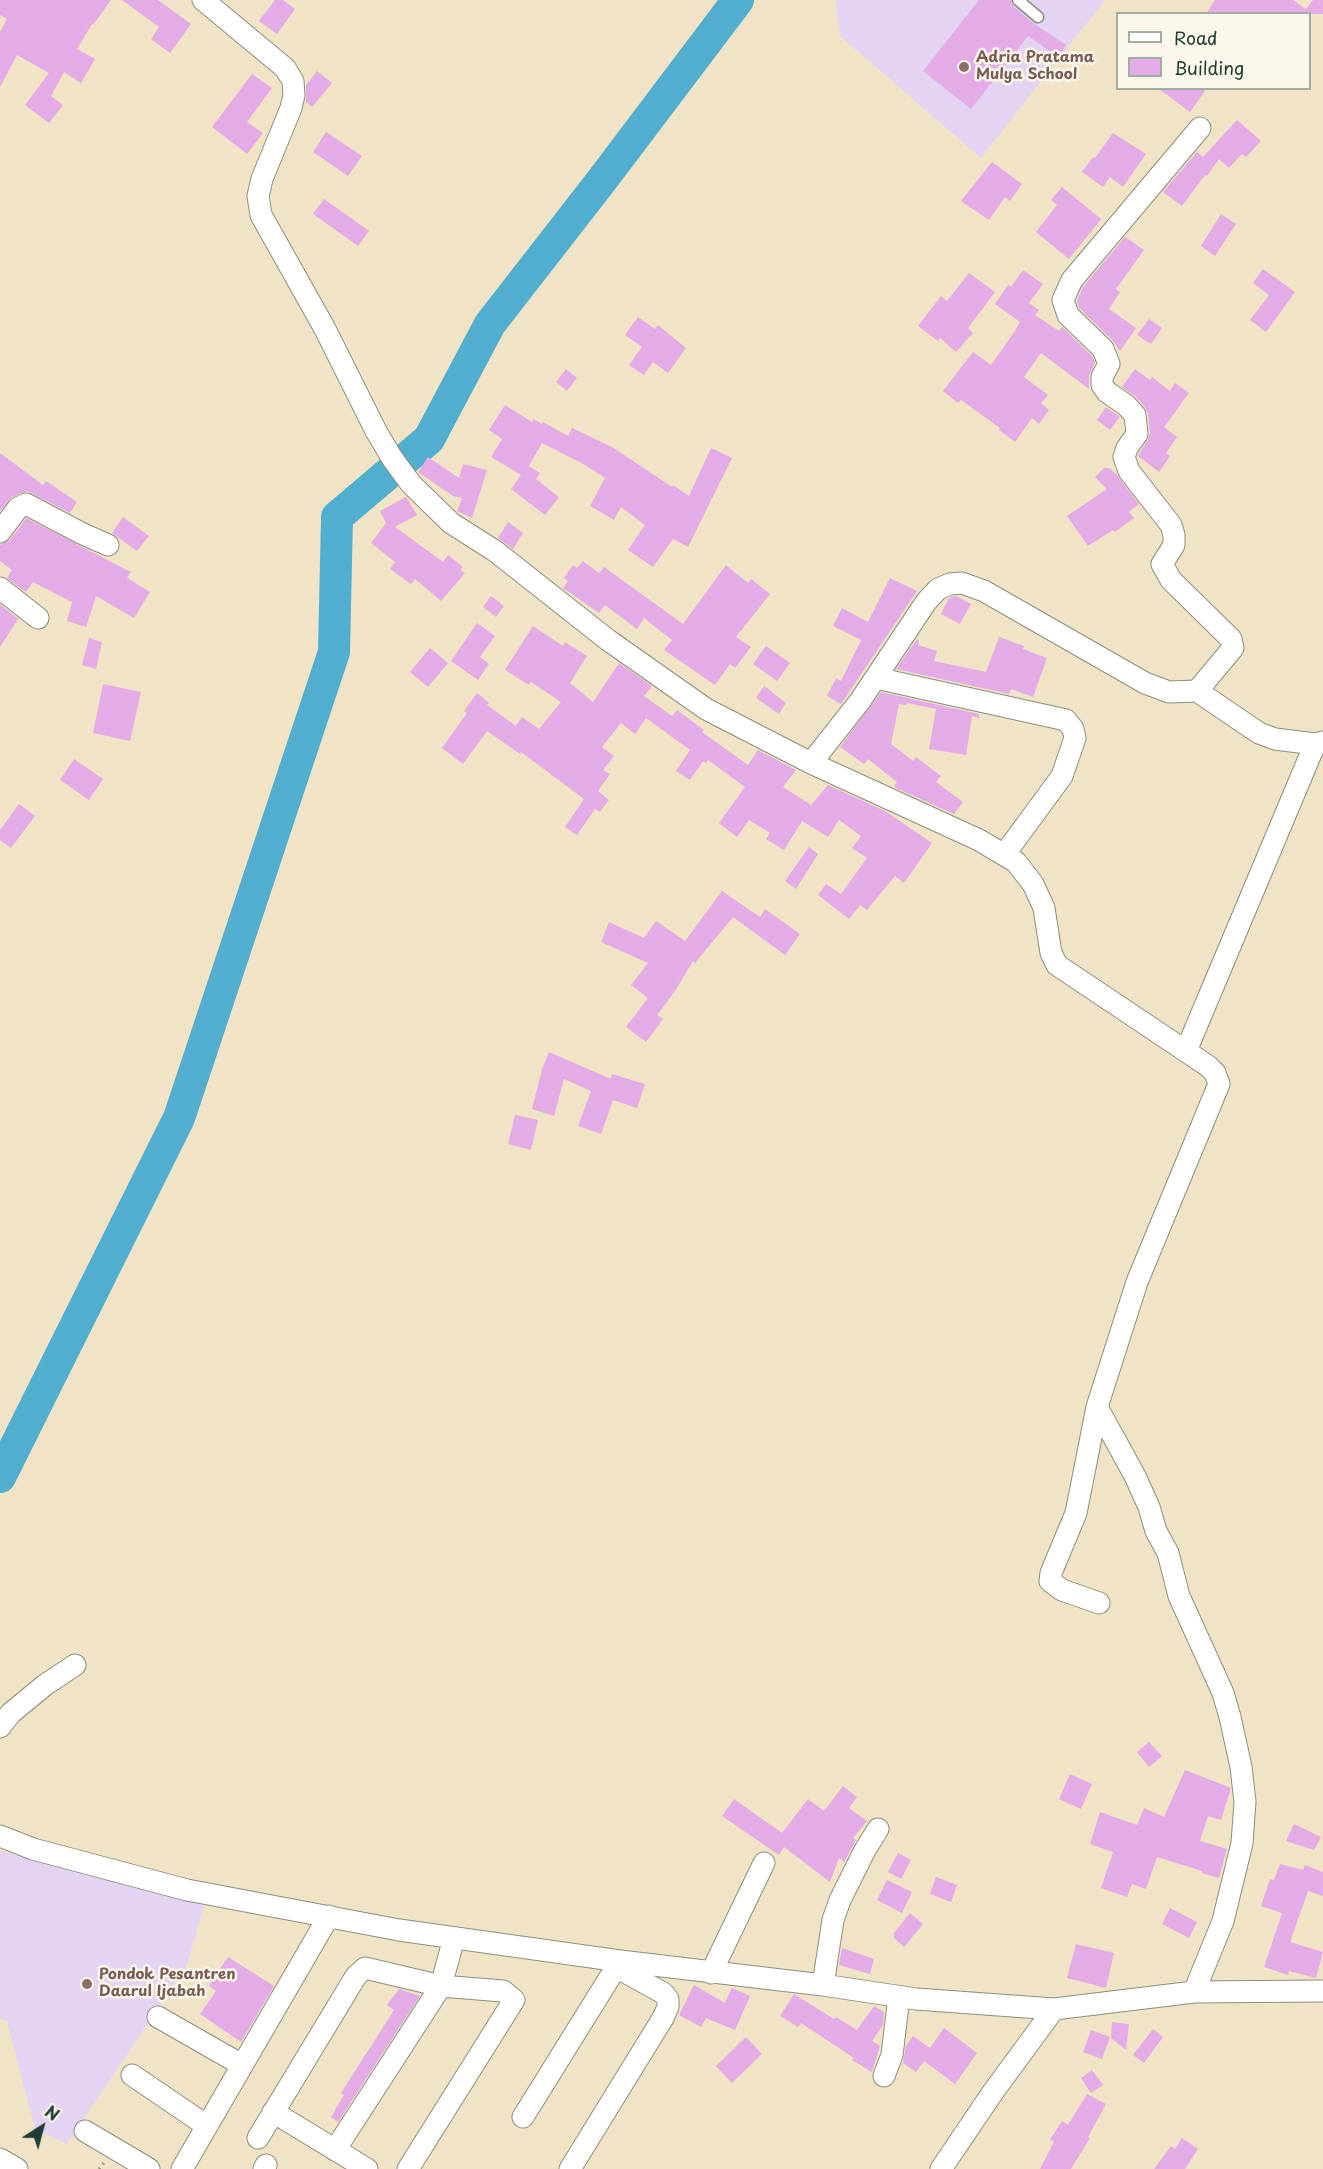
<!DOCTYPE html>
<style>
body{margin:0}
#map{position:relative;width:1323px;height:2169px;overflow:hidden;background:#f1e3c6;font-family:"Playpen Sans",sans-serif}
canvas{display:block}
.legend{position:absolute;left:1116px;top:12px;width:195px;height:78px;box-sizing:border-box;background:#fbf7ec;border:2px solid #a3ada2;margin:0;padding:8px 10px;list-style:none;font-size:18px;color:#1f3d34}
.legend li{display:flex;align-items:center;gap:12px;height:30px}
.legend b{width:30px;border:2px solid #a3ada2}
.north{position:absolute;left:12px;top:2097px;width:60px;height:60px;-webkit-text-stroke:4px #fbf7ec;paint-order:stroke;rotate:36deg;font-size:16px;font-weight:700;line-height:24px;text-align:center;color:#1f3d34}
.north::after{content:'';display:block;margin:auto;width:21px;height:27px;background:#1f3d34;clip-path:polygon(50% 0,100% 100%,50% 72%,0 100%)}
</style>
<div id="map">
<canvas width="1323" height="2169"></canvas>
<ul class="legend">
<li><b style="height:8px;background:#fff"></b>Road</li>
<li><b style="height:16px;background:#e3ace6"></b>Building</li>
</ul>
<div class="north">N</div>
</div>
<script>
const ctx = document.querySelector('canvas').getContext('2d');
ctx.lineJoin = 'round';
function fillPath(path, color) { ctx.fillStyle = color; ctx.fill(path, 'evenodd'); }
const shape = rows => new Path2D(rows.map(r => 'M' + r).join(''));
function strokePath(path, color, width, dash) { ctx.strokeStyle = color; ctx.lineWidth = width; ctx.lineCap = dash ? 'butt' : 'round'; ctx.setLineDash(dash || []); ctx.stroke(path); }
function write(font, color, halo, rows, align = 'center') {
  ctx.font = font + ' "Playpen Sans",sans-serif'; ctx.lineWidth = 5; ctx.setLineDash([]); ctx.textBaseline = 'middle'; ctx.strokeStyle = halo; ctx.fillStyle = color; for (const [text, x, y, turn = 0] of rows) {
    ctx.save(); ctx.translate(x, y); ctx.rotate((+turn || 0) * Math.PI / 180); ctx.textAlign = isNaN(turn) ? turn : align; if (halo) ctx.strokeText(text, 0, 0); ctx.fillText(text, 0, 0); ctx.restore();
  }
}
const built = shape([
 [835,0,1105,0,981,158,840,36],
 [0,1851,205,1902,187,1965,67,2144,35,2129,7,2021,0,2019]
]);
const river = shape([
 [0,1477,179,1118,334,652,337,517,429,439,490,324,602,180,738,0]
]);
const building = shape([
 [0,0,111,0,93,25,92,24,77,49,95,59,81,83,64,72,51,96,63,105,49,123,25,105,49,73,17,55,0,87,0,32,7,19,0,15],
 [122,0,158,0,191,24,170,53,151,39,159,27],
 [275,0,283,0,295,9,277,34,259,21],
 [979,0,1011,0,1013,6,1033,23,1066,45,1058,57,1028,36,971,109,923,71],
 [1215,0,1293,0,1306,9,1313,0,1323,0,1323,14,1206,14],
 [317,71,332,83,312,107,306,102,306,85],
 [252,74,272,88,247,122,263,133,247,154,212,127],
 [1158,88,1207,88,1190,112],
 [1237,120,1261,141,1246,157,1242,154,1229,168,1219,159,1207,176,1205,175,1182,206,1163,192,1197,152,1203,157],
 [326,132,362,156,348,176,313,152],
 [1113,133,1146,154,1123,187,1110,177,1103,187,1082,172,1093,157,1095,158],
 [992,162,1022,184,1010,201,1005,197,989,220,961,201],
 [1062,187,1101,219,1069,259,1036,232,1057,205,1051,200],
 [324,199,369,231,358,246,313,214],
 [1221,214,1236,224,1215,256,1201,246],
 [1125,237,1144,250,1116,289,1120,292,1109,309,1136,328,1120,351,1112,340,1079,308,1077,301,1083,287],
 [1263,269,1295,292,1266,332,1250,320,1269,295,1253,283],
 [1023,270,1043,284,1029,303,1039,310,1035,315,1059,331,1062,327,1092,356,1095,363,1089,376,1089,389,1041,353,1024,377,1048,395,1041,403,1049,410,1039,424,1032,418,1015,442,999,430,1000,428,961,400,958,403,943,391,973,352,991,365,1015,331,1020,322,995,304,1008,285,1011,287],
 [969,273,995,292,968,328,973,333,956,352,940,338,938,341,918,326,941,296,947,301],
 [638,317,655,329,658,325,686,348,668,373,653,362,644,375,629,365,642,347,625,335],
 [1149,319,1162,328,1151,344,1137,335],
 [566,369,577,378,567,391,556,382],
 [1135,369,1150,380,1152,377,1170,391,1175,383,1189,393,1164,427,1177,437,1166,453,1170,456,1159,472,1138,456,1147,441,1150,433,1148,414,1144,406,1135,396,1122,387],
 [505,405,532,422,533,419,542,424,543,422,568,436,572,428,612,447,672,487,673,485,689,496,711,448,732,458,688,547,673,539,653,567,628,550,645,525,621,507,614,520,590,506,605,478,585,465,542,443,529,466,540,473,536,479,559,497,545,515,511,489,521,475,491,457,502,439,489,430],
 [1106,407,1120,417,1110,430,1097,420],
 [0,453,43,485,46,481,77,502,70,513,27,491,12,497,0,511],
 [428,457,459,478,463,464,487,470,472,518,457,511,462,498,453,496,418,472],
 [1104,468,1109,468,1117,475,1139,504,1129,512,1134,518,1115,532,1113,530,1088,546,1067,516,1107,489,1095,477],
 [406,497,417,515,395,527,443,562,448,555,462,566,461,571,465,573,441,601,415,579,411,584,390,569,395,562,371,543,386,523,380,511],
 [123,517,149,536,137,551,112,533],
 [26,518,131,572,127,578,150,592,134,618,96,596,86,627,67,621,72,602,33,582,26,592,7,578,12,570,0,561,0,545,10,540],
 [508,522,523,533,513,549,498,538],
 [583,561,599,573,604,567,683,624,726,565,748,583,751,579,770,594,736,637,751,647,735,668,730,664,715,685,664,650,672,640,644,618,637,629,605,605,599,613,563,588,568,581,564,578,573,565,577,568],
 [890,578,917,591,841,704,827,696,836,678,841,681,861,640,833,626,842,608,868,622],
 [491,596,504,606,496,617,483,607],
 [956,596,971,604,960,624,941,614,949,598],
 [0,604,18,619,0,647],
 [477,623,495,636,480,657,489,664,478,680,451,661],
 [533,626,563,646,565,642,587,656,570,683,593,702,619,663,652,686,644,696,672,716,677,710,704,730,702,732,748,765,758,750,796,770,783,787,811,805,828,785,885,811,932,843,904,883,895,876,867,910,860,905,849,919,818,895,826,884,841,894,867,858,852,848,861,836,839,820,828,837,802,821,784,850,766,839,770,833,749,820,737,837,719,823,745,787,708,760,706,763,703,761,690,780,676,771,690,750,646,718,635,734,621,723,602,747,614,756,603,770,610,774,598,791,609,800,600,812,595,809,577,835,565,827,584,799,521,752,520,754,487,731,463,764,442,748,467,713,464,711,477,693,489,703,487,705,516,726,522,717,539,729,561,702,531,682,529,685,505,670],
 [999,637,1024,646,1023,649,1047,658,1033,697,1011,689,1009,694,896,669,917,639,919,641,918,645,937,651,934,661,986,672],
 [89,638,102,642,96,669,82,665],
 [766,646,790,663,777,681,753,664],
 [430,648,448,663,428,687,410,672],
 [103,684,141,692,130,741,93,733],
 [764,686,786,703,779,714,756,698],
 [881,692,979,714,979,718,972,716,966,755,929,749,936,709,907,703,906,705,899,704,891,744,913,761,916,757,941,776,936,782,963,802,954,814,898,789,894,786,897,782,868,759,864,764,840,747],
 [74,759,103,779,89,800,60,780],
 [19,804,35,816,11,848,0,840,0,830],
 [809,847,818,854,796,889,785,881],
 [722,891,760,917,765,909,800,934,785,955,733,917,695,963,693,961,675,991,657,1015,663,1019,646,1042,626,1027,648,998,631,985,648,963,601,942,609,922,644,938,656,921,685,941],
 [549,1052,611,1079,612,1074,645,1084,637,1108,613,1100,601,1134,578,1126,591,1091,564,1079,554,1116,532,1109,542,1069],
 [515,1115,538,1120,531,1150,508,1144],
 [1149,1742,1162,1756,1149,1767,1137,1752],
 [1185,1770,1231,1788,1221,1820,1208,1816,1200,1841,1227,1849,1219,1878,1202,1873,1202,1871,1157,1857,1146,1889,1132,1884,1127,1897,1101,1888,1113,1852,1090,1844,1100,1812,1137,1825,1144,1808,1164,1817],
 [1070,1774,1092,1784,1081,1809,1059,1799],
 [843,1786,857,1797,849,1808,867,1821,853,1838,856,1840,844,1862,839,1858,830,1882,784,1847,779,1855,722,1816,734,1799,782,1833,808,1799,824,1811],
 [1294,1824,1321,1837,1314,1850,1286,1841],
 [898,1853,911,1860,901,1879,888,1872],
 [1280,1864,1303,1870,1305,1865,1323,1872,1323,1896,1308,1891,1290,1942,1323,1952,1316,1978,1289,1971,1288,1975,1264,1967,1282,1913,1261,1906,1270,1879,1274,1880],
 [936,1877,957,1885,951,1902,930,1894],
 [887,1880,912,1892,902,1913,877,1900],
 [1170,1908,1197,1922,1189,1938,1162,1924],
 [910,1913,923,1924,904,1947,894,1938,894,1933],
 [1076,1944,1114,1953,1106,1988,1067,1978],
 [842,1948,874,1959,870,1974,839,1965],
 [228,1957,274,1986,241,2042,200,2014,216,1991,209,1986],
 [694,1985,725,2003,732,1988,750,1996,735,2030,706,2018,701,2027,679,2015],
 [399,1989,420,1996,338,2122,331,2117,344,2095,341,2093,394,2010,387,2005],
 [794,1994,834,2019,836,2017,857,2030,874,2006,884,2012,883,2025,872,2041,880,2046,872,2072,852,2060,854,2058,801,2023,798,2027,780,2016],
 [1112,2022,1129,2024,1126,2050,1111,2038],
 [944,2028,977,2053,955,2084,924,2061,916,2072,903,2063,906,2046,913,2036,930,2048],
 [1153,2029,1163,2037,1144,2063,1133,2055],
 [1091,2030,1110,2037,1102,2059,1083,2052],
 [746,2037,762,2054,732,2083,716,2066],
 [1092,2070,1103,2085,1091,2093,1081,2078],
 [1087,2094,1106,2104,1088,2137,1090,2138,1071,2169,1040,2169,1054,2142,1050,2140,1062,2121,1068,2125],
 [1182,2138,1198,2149,1185,2169,1154,2169,1171,2146,1175,2149]
]);
const path = shape([
 [99,2169,104,2163]
]);
const lane = shape([
 [1018,0,1038,17]
]);
const street = shape([
 [203,0,285,68,293,81,294,95,291,108,262,179,258,196,261,215,325,329,376,431,392,458,411,484,451,523,495,551,608,640,706,709,811,763,979,840,1016,862,1033,884,1044,908,1051,953,1057,965,1208,1066,1215,1073,1219,1084,1137,1282,1097,1407,1135,1476,1149,1507,1156,1531,1168,1553,1179,1596,1223,1693,1230,1717,1241,1767,1245,1802,1242,1843,1223,1921,1194,1992],
 [0,532,18,508,26,504,81,533,108,545],
 [0,588,38,618],
 [876,678,1066,720,1073,729,1075,738,1062,776,1004,855],
 [1197,691,1233,648,1231,639,1171,580,1162,564,1174,545,1174,535,1171,525,1129,471,1124,457,1127,448,1137,434,1135,415,1126,405,1107,392,1102,385,1102,377,1109,364,1103,349,1068,315,1063,300,1072,280,1200,128],
 [811,763,860,701,926,602,938,589,950,584,962,583,984,591,1145,683,1169,692,1197,691,1259,733,1275,739,1315,744,1323,742],
 [1186,1051,1315,744],
 [1097,1407,1076,1513,1051,1573,1050,1581,1062,1590,1099,1603],
 [0,1727,11,1713,45,1685,75,1665],
 [0,1836,33,1849,187,1890,399,1930,620,1961,823,1985,916,1999,1054,2009,1194,1992,1323,1991],
 [711,1973,764,1863],
 [823,1985,833,1920,840,1900,865,1850,878,1829],
 [158,2017,242,2065],
 [132,2075,207,2126],
 [884,2076,892,2055,899,1997],
 [273,2112,367,2169],
 [523,2117,620,1961],
 [85,2131,149,2169],
 [258,2138,356,1976,365,1968,441,1986,503,1991,514,2000,408,2169],
 [335,2150,441,1986,454,1938],
 [0,2159,17,2169],
 [182,2169,329,1916],
 [264,2169,266,2165],
 [570,2169,663,2018,668,2007,668,1999,663,1993,616,1967],
 [941,2169,993,2092,1054,2009]
]);
const markers = [
 [964,67,6,"#8d6e63"],
 [87,1984,6,"#8d6e63"]
];
const educationNames = [
 ["Adria Pratama",976,58],
 ["Mulya School",976,75],
 ["Pondok Pesantren",99,1975],
 ["Daarul Ijabah",99,1992]
];
fillPath(built, '#e4d3f1');
strokePath(river, '#51aecf', 32);
fillPath(building, '#e3ace6');
strokePath(lane, '#88907d', 13);
strokePath(street, '#88907d', 23);
strokePath(path, '#88907d', 3, [1.5, 4.5]);
strokePath(lane, '#fff', 10);
strokePath(street, '#fff', 21);
for (const [x, y, r, color] of markers) { const dot = new Path2D(); dot.arc(x, y, r, 0, 2 * Math.PI); ctx.fillStyle = color; ctx.fill(dot); strokePath(dot, '#fbf7ec', 2); }
write('bold 15px', '#785e54', '#fbf7ec', educationNames, 'left');
</script>
